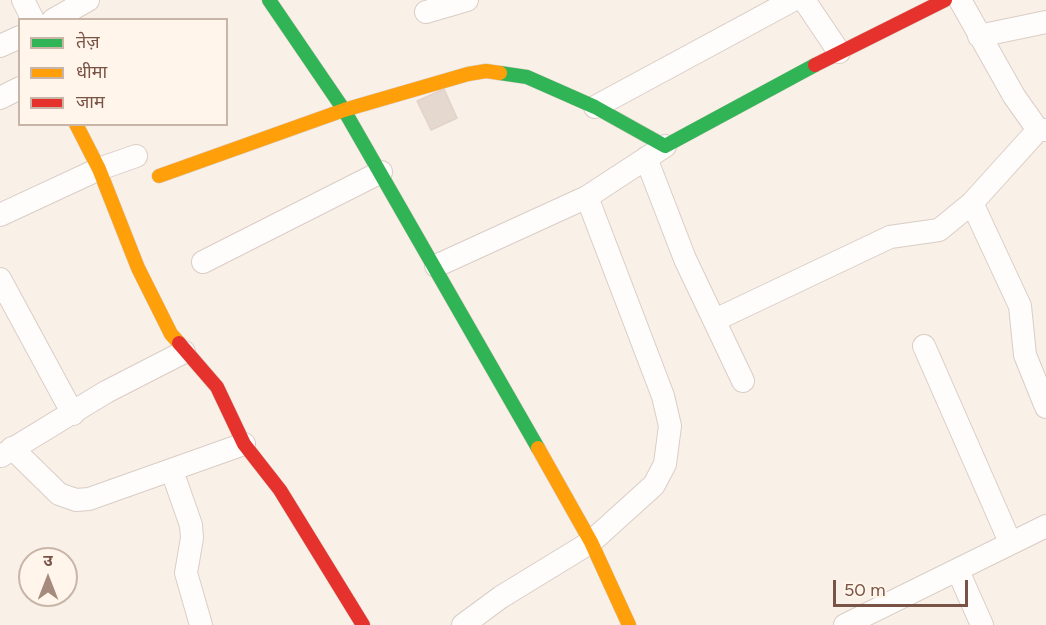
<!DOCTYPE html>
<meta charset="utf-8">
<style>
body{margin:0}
#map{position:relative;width:1046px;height:625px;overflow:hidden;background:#f9f0e8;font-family:Figtree,"Noto Sans Devanagari",sans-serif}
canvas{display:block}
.legend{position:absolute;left:18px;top:18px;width:210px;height:108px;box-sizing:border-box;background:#fff5ea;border:2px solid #c9b4a8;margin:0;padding:8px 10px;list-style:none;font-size:18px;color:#795345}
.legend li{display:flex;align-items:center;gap:12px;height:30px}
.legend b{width:30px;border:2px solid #c9b4a8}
.north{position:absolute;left:18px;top:547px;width:60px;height:60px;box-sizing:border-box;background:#fff5ea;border:2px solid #c9b4a8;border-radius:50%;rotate:0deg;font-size:16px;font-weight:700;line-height:24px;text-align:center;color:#795345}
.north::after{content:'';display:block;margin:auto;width:21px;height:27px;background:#a68a7e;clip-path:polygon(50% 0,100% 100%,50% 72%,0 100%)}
.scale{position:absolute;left:833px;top:580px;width:135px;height:27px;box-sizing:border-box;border:3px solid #795345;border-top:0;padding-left:8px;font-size:18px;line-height:21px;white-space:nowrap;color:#795345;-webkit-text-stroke:4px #fff5ea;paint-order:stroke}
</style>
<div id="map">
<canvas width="1046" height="625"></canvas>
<ul class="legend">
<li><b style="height:8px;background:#30b455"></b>तेज़</li>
<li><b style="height:8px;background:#ff9f0a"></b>धीमा</li>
<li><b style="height:8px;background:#e5322d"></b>जाम</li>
</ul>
<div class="north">उ</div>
<div class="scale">50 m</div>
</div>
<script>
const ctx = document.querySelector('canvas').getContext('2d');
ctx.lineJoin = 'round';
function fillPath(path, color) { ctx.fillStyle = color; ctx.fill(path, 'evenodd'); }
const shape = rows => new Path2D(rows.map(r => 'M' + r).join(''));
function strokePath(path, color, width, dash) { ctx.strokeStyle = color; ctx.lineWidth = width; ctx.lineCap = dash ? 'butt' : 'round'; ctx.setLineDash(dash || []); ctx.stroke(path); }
const building = shape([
 [444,89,457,118,431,130,417,101,444,89]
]);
const street = shape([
 [23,0,33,20],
 [804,0,839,52],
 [960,0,1014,96,1038,130,1046,130],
 [426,12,467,0],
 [53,20,88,0],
 [979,36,1046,22],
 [0,46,20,37],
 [0,98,20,88],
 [595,107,793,0],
 [646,158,685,259,743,381],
 [972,203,1020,306,1025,355,1046,407],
 [0,215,99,169,136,156],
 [203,262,381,172],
 [436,266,587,197,665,146],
 [0,279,73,414],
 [715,320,890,237,939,230,972,203,1038,130],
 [924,346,1010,542],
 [12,448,59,494,76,500,89,499,244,444],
 [1,456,106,392,184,352],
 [172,471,191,525,192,538,186,573,201,625],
 [958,571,982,625],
 [463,625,501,597,591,542,654,485,665,464,670,426,663,396,587,197],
 [845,625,1046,526]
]);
const fast = shape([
 [269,0,344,110,538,448],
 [500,73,527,77,595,107,665,146,815,65]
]);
const slow = shape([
 [76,124,99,169,138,268,171,334,179,343],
 [159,176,344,110,468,74,486,71,500,73],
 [538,448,591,542,629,625]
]);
const jam = shape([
 [815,65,945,0],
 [179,343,217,387,244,444,280,490,363,625]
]);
fillPath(building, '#e5d8cf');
strokePath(building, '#e2d2ca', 1.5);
strokePath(street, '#dacdc6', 24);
strokePath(fast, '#d9ccc4', 15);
strokePath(slow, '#d9ccc4', 15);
strokePath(jam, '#d9ccc4', 15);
strokePath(street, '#fefdfc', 22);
strokePath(fast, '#30b455', 14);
strokePath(slow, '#ff9f0a', 14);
strokePath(jam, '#e5322d', 14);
</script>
